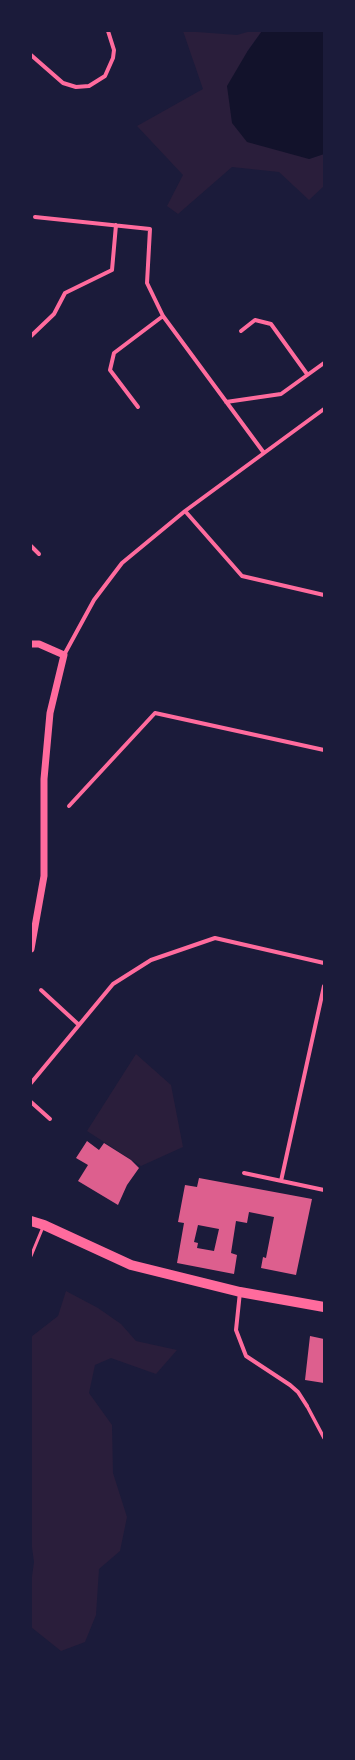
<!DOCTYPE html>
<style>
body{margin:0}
#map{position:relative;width:355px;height:1760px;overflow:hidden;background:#1b1b3a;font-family:Ubuntu,sans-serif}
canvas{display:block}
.frame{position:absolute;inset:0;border:32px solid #1b1b3a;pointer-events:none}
</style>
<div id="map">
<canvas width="355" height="1760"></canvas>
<div class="frame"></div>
</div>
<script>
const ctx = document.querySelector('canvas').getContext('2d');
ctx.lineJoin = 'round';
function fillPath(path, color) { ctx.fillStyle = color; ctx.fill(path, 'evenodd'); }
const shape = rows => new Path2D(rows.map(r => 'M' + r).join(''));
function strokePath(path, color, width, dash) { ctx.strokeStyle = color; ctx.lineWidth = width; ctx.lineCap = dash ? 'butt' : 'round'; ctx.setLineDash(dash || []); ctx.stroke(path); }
const green = shape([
 [183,31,237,35,251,31,262,31,247,52,309,159,324,154,324,186,309,200,279,172,232,167,178,214,167,206,183,175,137,126,203,89],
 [136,1054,171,1085,183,1147,141,1166,87,1131],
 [66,1291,98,1308,121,1324,136,1341,177,1350,156,1374,111,1358,95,1365,89,1393,112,1425,113,1473,127,1517,120,1551,99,1569,96,1615,85,1642,61,1651,31,1627,31,1584,34,1562,31,1540,31,1337,58,1316]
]);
const water = shape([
 [262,31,324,31,324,154,309,159,247,142,232,123,227,86,247,52]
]);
const building = shape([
 [87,1141,99,1150,104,1143,131,1160,139,1168,127,1185,118,1205,78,1181,88,1165,76,1158],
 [199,1178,312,1199,296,1275,261,1268,263,1257,266,1258,274,1217,249,1212,247,1223,236,1221,231,1253,237,1255,234,1274,177,1263,184,1223,178,1222,185,1185,197,1187],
 [198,1225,219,1229,214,1251,197,1248,198,1243,194,1242],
 [310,1336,324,1339,324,1383,305,1380]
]);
const service = shape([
 [31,1256,43,1227]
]);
const pedestrian = shape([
 [307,1406,324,1438]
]);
const minor = shape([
 [31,55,63,83,76,87,89,86,105,76,113,58,114,50,108,31],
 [35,217,150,229,147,283,163,316,264,453],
 [241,331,255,320,271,324,307,374],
 [31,336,54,314,65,293,112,270,116,225],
 [226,402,281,394,324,363],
 [138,407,110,370,114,353,163,316],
 [185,511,242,576,324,595],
 [31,546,39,554],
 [64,655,94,600,122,563,185,511,324,409],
 [69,806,155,713,324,750],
 [41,990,79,1025],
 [31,1083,113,984,151,960,215,938,324,963],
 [31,1102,50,1119],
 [244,1173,324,1190],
 [281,1181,324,986],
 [240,1292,236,1330,246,1356,290,1385,298,1392,307,1406]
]);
const tertiary = shape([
 [31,644,39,644,64,655,50,713,44,779,44,876,31,949]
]);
const primary = shape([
 [31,1221,44,1225,131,1265,240,1292,324,1307]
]);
fillPath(green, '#2a1e3b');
fillPath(water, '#12122b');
fillPath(building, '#dd5f8e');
strokePath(service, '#ff6b9d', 3);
strokePath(pedestrian, '#ff6b9d', 3.5);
strokePath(minor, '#ff6b9d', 4);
strokePath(tertiary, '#ff6b9d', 7);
strokePath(primary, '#ff6b9d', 10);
</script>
